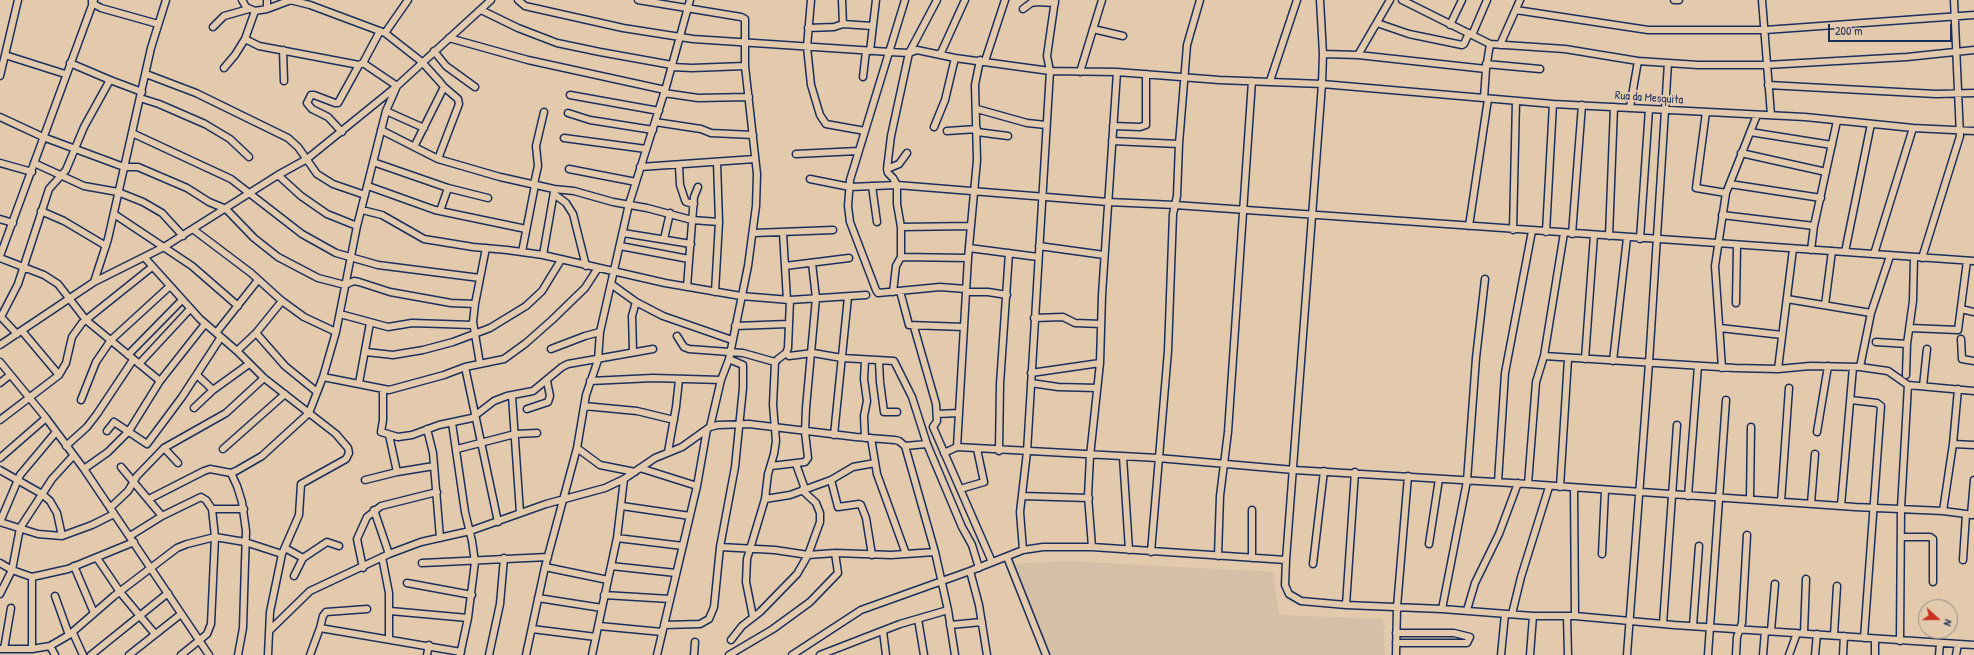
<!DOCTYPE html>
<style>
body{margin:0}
#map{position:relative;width:1974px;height:655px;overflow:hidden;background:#e4caac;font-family:"Patrick Hand",sans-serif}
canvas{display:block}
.north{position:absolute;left:1918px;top:599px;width:40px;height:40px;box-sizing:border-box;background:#e4caac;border:1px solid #948c8d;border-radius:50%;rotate:111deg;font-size:11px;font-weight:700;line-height:16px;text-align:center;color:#1b2f5e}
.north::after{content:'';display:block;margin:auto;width:14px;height:18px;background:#c8321e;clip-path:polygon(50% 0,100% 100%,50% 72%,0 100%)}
.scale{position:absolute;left:1828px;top:24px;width:124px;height:18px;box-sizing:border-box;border:2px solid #1b2f5e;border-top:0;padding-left:5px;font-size:12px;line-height:14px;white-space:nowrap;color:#1b2f5e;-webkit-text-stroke:3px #e4caac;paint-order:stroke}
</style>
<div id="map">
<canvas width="1974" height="655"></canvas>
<div class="north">N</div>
<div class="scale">200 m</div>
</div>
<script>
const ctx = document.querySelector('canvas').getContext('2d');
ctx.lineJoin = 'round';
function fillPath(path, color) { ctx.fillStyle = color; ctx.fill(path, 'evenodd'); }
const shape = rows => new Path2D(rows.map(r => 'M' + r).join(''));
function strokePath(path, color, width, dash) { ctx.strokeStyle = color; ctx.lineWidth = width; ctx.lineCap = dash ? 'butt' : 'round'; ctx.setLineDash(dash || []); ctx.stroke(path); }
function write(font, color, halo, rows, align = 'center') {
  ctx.font = font + ' "Patrick Hand",sans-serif'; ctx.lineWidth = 4; ctx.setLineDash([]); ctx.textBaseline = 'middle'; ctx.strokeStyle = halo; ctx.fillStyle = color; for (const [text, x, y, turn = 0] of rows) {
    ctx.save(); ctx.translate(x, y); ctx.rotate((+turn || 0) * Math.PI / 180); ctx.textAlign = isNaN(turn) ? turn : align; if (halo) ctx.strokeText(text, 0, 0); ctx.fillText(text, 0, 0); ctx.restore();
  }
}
const built = shape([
 [1066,561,1273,572,1279,615,1383,619,1385,655,1050,655,1014,564]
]);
const minor = shape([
 [92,0,92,3,101,8,158,24],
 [242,0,246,7,255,11,267,9,291,0],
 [267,0,267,9],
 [290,0,310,5,385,33,422,62,440,82,444,87,414,147],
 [518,0,525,6,623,28,693,39,890,52,909,53,917,50,955,58,1050,71,1117,72,1219,80,1322,84,1553,104,1805,117,1913,128,1974,131],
 [638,0,741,17,745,19,745,66,757,174,756,206,748,266,729,359,721,380,710,427],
 [811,0,807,47,811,85,820,115,826,124,865,131],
 [842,0,843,24,872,26],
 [905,0,850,180,848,206,850,222,876,290,878,293,940,287,966,289],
 [1320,0,1323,54,1322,84,1286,560,1285,585,1289,594,1301,601,1346,605,1442,609,1533,616,1575,616,1674,625,1974,645],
 [1402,0,1490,44,1565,49,1638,61,1698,65,1766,65,1907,57,1974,50],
 [1674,0,1679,0],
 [1762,0,1771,115],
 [1023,9,1031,3,1037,2,1055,3],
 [481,10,518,28,557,43,600,52,672,65],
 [1516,10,1648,30,1765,30,1974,15],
 [1377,23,1409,34,1462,45,1464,44,1469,33],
 [1450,25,1462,0],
 [213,27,224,16,249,9],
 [808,28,834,27,843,24],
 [1093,29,1123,36],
 [385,33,408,0],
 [1472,35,1487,0],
 [449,38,528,60,665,90],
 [1500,45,1520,0],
 [283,50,284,81],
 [434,51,446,66,475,87],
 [870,51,876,0],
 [1323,54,1358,55,1390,0],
 [5,55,65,74],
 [940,55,965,0],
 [1358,55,1486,69],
 [985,61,1005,0],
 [70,63,110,80],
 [363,63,380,31],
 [1486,64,1540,69],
 [672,67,692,68,745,66],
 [224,68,235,55,245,39,255,11],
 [1080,72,1102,0],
 [146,74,196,93,288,138,298,147,317,174,333,184,365,195],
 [0,76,18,0],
 [863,77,866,51],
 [1270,81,1297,0],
 [1768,85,1936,94,1974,93],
 [664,93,698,98,749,97],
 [570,95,659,111],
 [140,98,159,104,205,124,230,139,249,157],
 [1484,98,1486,69,1490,44],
 [1630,107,1638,61],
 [977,109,1027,123,1046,125],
 [386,111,424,128],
 [1706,112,1696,188,1726,193],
 [568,113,590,120,653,130],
 [0,117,43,137,124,167,138,167,187,188,209,202,226,209,254,238,278,257,318,278,345,285,354,281,359,282,390,292,451,303,475,304],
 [655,122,701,129,711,133,753,135],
 [1113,126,1140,127,1146,125,1146,74],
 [934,127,945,100,955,58],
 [381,130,438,159,500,177,554,189,574,191,613,202,647,208,692,220,719,222],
 [947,131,977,129],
 [342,132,328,117,312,109,307,103,311,95,314,95,335,103,338,103,359,65],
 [977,132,1008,136],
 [1750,132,1832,145],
 [132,133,231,179,302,234,336,253,378,265,480,278],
 [564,138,646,149],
 [1112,141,1179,144],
 [1741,153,1826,172],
 [796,154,858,151],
 [438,159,459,104,458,99,444,87],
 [373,162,448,188,488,198],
 [0,163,32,172],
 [34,163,84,186,118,192,143,202,162,213,183,236],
 [679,166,680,185,685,200,686,202,694,204],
 [640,167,755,159],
 [569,169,636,182],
 [887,169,899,164,907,153],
 [278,175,301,196,327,214,357,226],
 [810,179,850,187,897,185,1108,202,1175,205,1974,261],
 [534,184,538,166,536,146,544,112],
 [1730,184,1821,198],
 [368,186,435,210,526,229],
 [872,186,877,222],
 [554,194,566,203,573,214,586,266],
 [362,210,382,215,424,239,473,247,507,250,543,255,665,283,741,296,790,300,866,295],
 [41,211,64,221,106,246],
 [440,211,448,188],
 [114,214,192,266,238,306],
 [1722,215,1814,226],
 [0,219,13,223],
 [1469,226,1488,99],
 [901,227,971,226],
 [194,230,251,273,282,301,304,317,336,332],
 [1513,230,1516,101],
 [1546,232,1553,104],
 [623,233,691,244],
 [754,233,833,230],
 [783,233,787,300],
 [1572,234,1582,105],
 [1609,236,1614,107],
 [664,239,670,213],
 [1640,239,1649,109],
 [620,246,689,259],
 [1039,246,1104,255],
 [969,248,1038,257],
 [1811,250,1814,226,1837,121],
 [522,252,535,185],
 [1845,252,1871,124],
 [1874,254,1913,128],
 [543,255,554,192],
 [0,256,94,0],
 [901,257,968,258],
 [0,258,44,275,58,284,86,320,160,381],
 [145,258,200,319,237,351,264,378,336,434,348,448,349,453,346,459,301,484,299,515,282,554,270,612,268,655],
 [1922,258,1960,136,1954,0],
 [785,266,849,258],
 [94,282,108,239,151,48,166,0],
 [611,284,636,302,663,316,732,340],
 [687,287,694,197,698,187],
 [900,291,909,325,964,327],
 [715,292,719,222,717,162],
 [893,292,896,266,901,257,901,227,897,204,897,185,893,178,888,173,887,169,891,136,909,53,937,0],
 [966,292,988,292,1007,295],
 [1787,299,1871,313],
 [1736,303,1737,246],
 [1825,305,1832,251],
 [1961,309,1974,312],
 [340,314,388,327,412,323,473,325],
 [1034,318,1063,317,1075,323,1101,324],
 [735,326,788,324],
 [914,327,936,404,937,421,933,427,992,562],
 [1720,328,1782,335],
 [1910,328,1958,330,1967,261],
 [22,331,59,375],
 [216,333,258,280],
 [256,333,285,366,317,392],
 [17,334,1,317,18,284,49,189,66,170,84,127,110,80,142,92],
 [677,336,684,347,689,349,743,353,775,362],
 [1961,339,1962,359,1974,361],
 [1876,342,1907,344],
 [0,345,94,282,164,247,278,175,307,159,397,86,491,0],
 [551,349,585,336,600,332],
 [237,351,256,333,282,301],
 [633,351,632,316,636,302],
 [366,352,393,355,423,350,453,342,490,328,526,306,542,291,561,260],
 [786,353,789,356,813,353,842,358,894,361,912,397,927,444,962,527,972,545,979,568],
 [128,355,182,300],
 [1544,356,1735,368,1778,369,1810,366,1860,367,1888,371,1908,385,1974,391],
 [1585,359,1594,235],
 [865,361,864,379,867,401,864,416,865,438],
 [879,361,880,382,884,412,897,412],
 [1613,361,1627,238],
 [0,362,46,418,84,469,209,655],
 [139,364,190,309],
 [480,364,473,322,475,304,486,248],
 [465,367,498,522],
 [1860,367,1871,313,1890,256],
 [1722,368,1715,266,1726,193,1757,115],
 [1778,369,1793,249],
 [1031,373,1100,363],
 [197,375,213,390],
 [1906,375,1907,344,1913,301,1914,257],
 [323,377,389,390,444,375,465,367,504,359,526,343,552,320,585,288,598,268],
 [590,381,653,378,721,380],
 [0,383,10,375],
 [359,383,370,323],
 [1031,383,1058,387,1097,388],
 [1923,386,1927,349],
 [383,390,383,420,381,432,398,437,412,435,439,425,472,418,494,401,507,396,533,391,562,367,568,364,653,349],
 [512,396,520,513],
 [81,400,96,362,111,340,170,286],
 [1851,400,1877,403,1881,406,1864,638],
 [584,406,637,411,674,420],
 [194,408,213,390,249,364],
 [527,409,548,402,550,396,547,381],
 [937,414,959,413],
 [0,420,59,375,66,363,72,337,82,323,152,267],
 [452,423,465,512,472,541,475,562,468,618,460,655],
 [427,429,433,453,440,538],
 [107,431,114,422,147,444,182,397,221,337],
 [1817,432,1828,366],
 [389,435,397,472,434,466],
 [834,435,848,297],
 [871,438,877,474,906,554],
 [1953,444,1974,445],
 [66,446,87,427,97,414,133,360],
 [905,446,927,444],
 [957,447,1158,458,1294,470,1528,484,1855,507,1943,511,1974,515],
 [164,448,178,463],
 [577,448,600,465,635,472],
 [223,449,285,394],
 [457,449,515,434,537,433],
 [999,451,1000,384,1009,253],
 [668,452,676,407,679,380],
 [944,453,957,447,968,258,977,160,975,85,980,60],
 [1123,457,1129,550],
 [0,458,46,418],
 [796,464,805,489],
 [771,466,805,462,808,458,805,432,806,408,816,298,812,263],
 [121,467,162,516],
 [640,468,697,486],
 [84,469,108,452,129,431,160,381,205,324],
 [0,470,42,494,50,501,57,513,62,536],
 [231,473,237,486,242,502,246,531,243,628,238,655],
 [365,480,397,472],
 [831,480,838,507,859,504,861,505,866,518,872,555],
 [1498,482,1505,373,1532,231],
 [1528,484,1536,382,1544,356,1564,233],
 [1560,487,1568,359],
 [1574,488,1575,616],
 [960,489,984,482,977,449],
 [1022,496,1089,498],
 [1688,496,1698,366],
 [149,499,204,471,210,469,231,473,236,471,262,456,309,413,323,377,336,332,357,226,386,111,397,86,363,63,359,65,259,46,245,39],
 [765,499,790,495,831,480,853,467,875,463],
 [1750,499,1751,427],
 [1781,502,1789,388],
 [1811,504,1815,454],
 [622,506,690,516],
 [1841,506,1853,367],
 [110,508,128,491,137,476,164,448,226,413,264,378],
 [212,509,244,509],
 [374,510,389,554],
 [1252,510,1252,558],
 [1943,511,1953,444,1958,389],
 [1971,515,1974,480],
 [0,522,38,534,62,536,92,525,114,514],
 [0,522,20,475,56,432],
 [130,536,162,516,201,497,206,500,212,509,215,537,211,624,207,634,181,655],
 [1901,537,1930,537,1933,539,1933,582],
 [617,538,683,546],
 [1429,544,1439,479],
 [720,547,775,550,808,555,835,553,891,555,935,552],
 [1092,547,1088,496,1090,456,1100,363,1102,295,1117,72],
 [285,548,303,558,327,542,339,546],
 [1023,550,1020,512,1027,452,1050,71,1047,56,1055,0],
 [1151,552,1168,351,1173,214,1177,196,1179,144,1187,45,1200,0],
 [1602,554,1605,490],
 [1218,556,1220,496,1228,432,1252,81],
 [382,557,389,593,389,639],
 [1007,557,1046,655],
 [97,558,120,592,155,634],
 [1963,560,1966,514],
 [0,563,12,570,32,577,68,569,134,542],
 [422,563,548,557],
 [1313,564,1324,471],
 [74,566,94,613],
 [611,566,676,573],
 [545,567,608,580],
 [363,568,357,539,367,517,381,506,437,492],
 [970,571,979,605,987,655],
 [294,576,303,558],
 [32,577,32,649],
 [407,583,472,595],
 [0,594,12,570,20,528,52,479,73,456],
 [604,595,670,599],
 [55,596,69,635],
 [538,598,602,608],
 [1346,605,1355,472],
 [1442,609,1467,481,1476,358,1485,279],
 [1467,610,1475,583,1499,534,1518,483],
 [390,611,468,618],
 [1512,614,1521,577,1549,487],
 [1567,616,1568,655],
 [753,617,746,582,747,559,765,499,768,474,774,454,776,441,773,405,775,362,778,359,786,353,788,348,790,300],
 [918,619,924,655],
 [1663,624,1677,425],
 [664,625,700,624,709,619,714,607,720,547,735,467,743,388,743,365,729,359],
 [950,625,982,622],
 [599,626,662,632],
 [1693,626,1699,546],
 [320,628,323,616,326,612,367,609],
 [532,629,596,637],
 [270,630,310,591,389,554,421,542,470,531,546,504,605,488,624,479,655,458,682,447,710,427,718,425,749,424,856,437,895,440,899,441,905,446,935,552,948,610,955,655],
 [883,631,886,655],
 [1771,631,1775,584],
 [73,633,83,655],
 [1396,633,1454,633,1470,637,1467,643,1396,643],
 [1804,633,1806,579],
 [1834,635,1837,586],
 [731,640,742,626,760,612,797,574,808,555,820,522,820,513,816,503,802,490],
 [1900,641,1901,508,1908,385],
 [50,646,55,655],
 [0,649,32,649,50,646,69,635,114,596,177,548,187,544,215,537,245,542,282,554],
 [4,649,11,608],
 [91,655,168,593],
 [129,655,181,614],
 [310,655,320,628,461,652],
 [427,655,429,645],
 [489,655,500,604,504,558],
 [526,655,545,567,577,448,586,395,598,360,600,332,629,204,666,87,690,0],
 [592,655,617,538,624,479],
 [657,655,697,486,707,429],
 [694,655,695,642],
 [729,655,773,629,810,602,838,573,835,553],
 [792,655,861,610,970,571,1023,550,1043,547,1092,547,1286,560],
 [820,655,900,624,948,610],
 [1396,655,1397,607,1408,476],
 [1501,655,1505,614],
 [1530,655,1533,616],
 [1627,655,1649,363,1668,63],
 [1708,655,1726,400],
 [1736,655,1737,637,1742,623,1747,535],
 [1763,655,1765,631],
 [1789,655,1797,633],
 [1815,655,1817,634],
 [1843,655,1844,636],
 [1875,655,1875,639],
 [1939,655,1940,644],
 [1956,655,1958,644]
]);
const streetNames = [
 ["Rua da Mesquita",1649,98,4]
];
fillPath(built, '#d5bfa6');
strokePath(minor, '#1b2f5e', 9);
strokePath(minor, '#e4caac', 6);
write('12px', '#1b2f5e', '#e4caac', streetNames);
</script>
